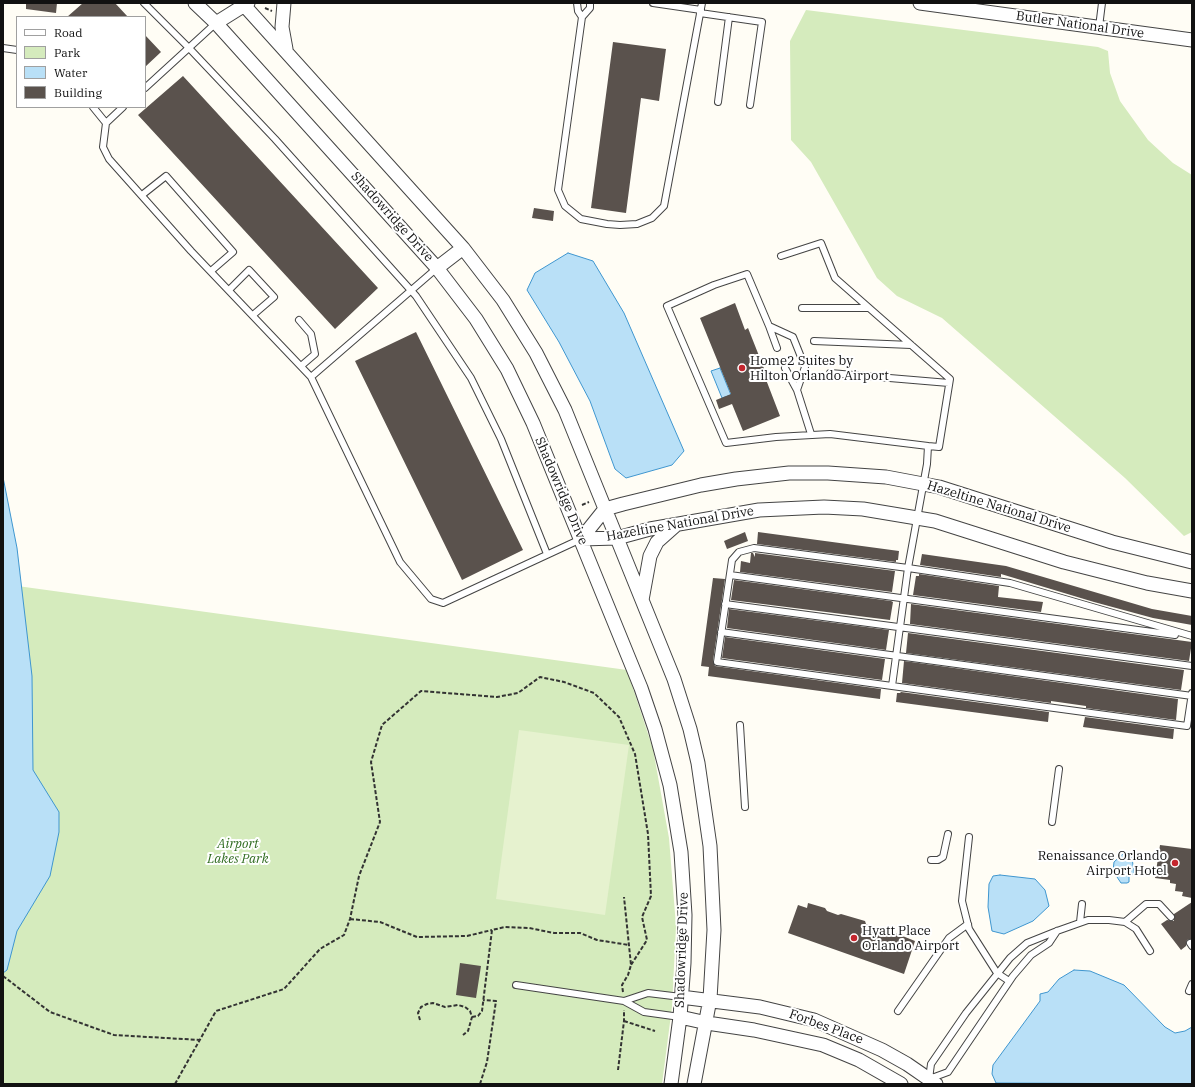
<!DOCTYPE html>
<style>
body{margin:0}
#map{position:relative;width:1195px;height:1087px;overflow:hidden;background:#fffdf5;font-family:"IBM Plex Serif",serif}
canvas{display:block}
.frame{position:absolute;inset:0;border:4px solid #111;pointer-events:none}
.legend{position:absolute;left:16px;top:16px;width:130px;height:92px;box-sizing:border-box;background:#fff;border:1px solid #a0a0a0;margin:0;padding:5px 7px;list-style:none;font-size:12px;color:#111}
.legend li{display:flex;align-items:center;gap:8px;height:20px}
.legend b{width:20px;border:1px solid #a0a0a0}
</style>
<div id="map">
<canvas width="1195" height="1087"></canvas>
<div class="frame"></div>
<ul class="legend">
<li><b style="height:5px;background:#fff"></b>Road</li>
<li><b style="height:11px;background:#d5ebbd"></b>Park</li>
<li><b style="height:11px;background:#b9e0f7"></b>Water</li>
<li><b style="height:11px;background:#5a524d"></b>Building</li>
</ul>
</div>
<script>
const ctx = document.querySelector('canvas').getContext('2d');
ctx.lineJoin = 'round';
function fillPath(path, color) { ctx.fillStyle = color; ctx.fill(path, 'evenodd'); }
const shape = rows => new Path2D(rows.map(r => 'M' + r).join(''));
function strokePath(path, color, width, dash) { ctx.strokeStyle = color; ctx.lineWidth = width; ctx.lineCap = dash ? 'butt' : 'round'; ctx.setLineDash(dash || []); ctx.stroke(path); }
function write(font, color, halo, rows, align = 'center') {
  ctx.font = font + ' "IBM Plex Serif",serif'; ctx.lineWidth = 4; ctx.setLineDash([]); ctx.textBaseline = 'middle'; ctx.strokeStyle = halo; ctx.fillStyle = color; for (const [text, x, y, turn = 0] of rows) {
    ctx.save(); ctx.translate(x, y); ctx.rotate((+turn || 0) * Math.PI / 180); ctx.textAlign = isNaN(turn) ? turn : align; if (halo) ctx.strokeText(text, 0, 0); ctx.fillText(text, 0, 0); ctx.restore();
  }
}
const green = shape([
 [806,10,1098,47,1108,51,1110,73,1120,101,1148,140,1173,163,1192,175,1192,532,1184,536,1125,478,942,318,897,296,877,278,811,162,791,140,790,41],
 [3,584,627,670,653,749,669,838,676,926,672,1007,662,1084,3,1084]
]);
const pitch = shape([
 [519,730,629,745,605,915,496,899]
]);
const water = shape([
 [568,253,593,261,624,313,684,451,672,465,626,478,615,469,590,401,559,342,527,290,535,273,568,253],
 [720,368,731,395,722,398,711,371,720,368],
 [3,477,17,548,32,676,33,770,59,812,59,832,50,876,17,931,7,970,3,973,3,477],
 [1124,853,1131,854,1132,857,1134,874,1129,876,1129,882,1127,883,1121,883,1113,871,1114,862,1124,853],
 [1000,875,1035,879,1045,890,1049,906,1033,921,1004,934,992,931,988,907,989,884,993,876,1000,875],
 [1074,970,1090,971,1124,985,1165,1027,1175,1033,1185,1031,1192,1027,1192,1084,996,1083,992,1074,993,1065,1040,1001,1040,994,1048,992,1059,979,1074,970]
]);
const building = shape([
 [26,3,57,3,56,13,26,9],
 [83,3,115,3,128,17,67,17],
 [145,35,161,52,145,67],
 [613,42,666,49,659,101,641,98,626,213,591,208],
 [183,76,378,288,335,329,138,115],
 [534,208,554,211,553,221,532,218],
 [735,303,745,330,748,328,767,376,765,377,780,416,743,431,732,404,719,409,716,400,731,394,700,318],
 [416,332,523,550,462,580,355,361],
 [745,532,748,541,727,549,724,541],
 [758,532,899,551,898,560,896,560,896,562,757,544],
 [751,553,753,553,755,557,755,553,895,571,892,592,740,572,741,561,750,563],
 [922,554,1006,566,1152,609,1192,616,1192,625,1153,618,1094,602,1001,574,1001,577,920,565],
 [919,574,999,586,998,597,1043,602,1041,612,913,595,916,576,919,576],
 [713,578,725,579,713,661,715,666,881,689,880,699,708,676,709,667,701,666],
 [734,580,891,601,893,602,890,620,731,600],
 [911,604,1192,642,1189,661,910,624],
 [729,609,889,630,886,650,727,628],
 [908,633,1184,670,1181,690,906,653],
 [725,637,885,659,882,680,722,658],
 [904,661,1178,699,1176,720,1086,708,1086,706,1051,701,1051,703,902,683],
 [901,692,1049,712,1048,722,896,702,897,693,900,693],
 [1085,717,1174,729,1173,739,1083,727],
 [1160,845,1192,849,1192,898,1182,896,1183,892,1175,891,1176,884,1170,883,1170,880,1155,878],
 [1192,902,1192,939,1187,940,1186,946,1181,950,1161,924,1167,920,1174,921,1174,914],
 [808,903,825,908,827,911,838,915,841,914,865,921,866,924,877,928,880,927,915,941,904,974,788,933,798,905,807,908],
 [460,963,481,966,476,998,456,995]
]);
const path = shape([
 [265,8,272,11],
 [582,505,589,502],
 [350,919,380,922,417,937,467,936,492,930],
 [3,976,50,1012,114,1035,200,1040],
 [623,992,622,985,628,975,631,965,624,897],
 [472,1017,478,1016,482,1011,492,930,505,927,529,928,554,933,580,933,597,940,629,945],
 [420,1020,418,1013,421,1007,427,1004,433,1003,445,1007,458,1005,465,1007,470,1011,472,1017,468,1031,463,1035],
 [624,1021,655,1031],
 [618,1070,624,1021,624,1010],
 [175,1084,216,1011,284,989,320,949,344,935,350,919,359,876,380,822,371,762,382,725,421,691,497,697,518,693,540,677,564,682,594,693,619,717,635,754,648,834,651,896,642,917,647,940,631,965],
 [480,1084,487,1062,496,1001,483,1000]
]);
const service = shape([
 [144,3,189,48,275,139,416,296,471,378,501,439,547,554],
 [577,3,578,11,582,17],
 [590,3,590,8,582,17,558,190,565,206,581,219,607,224,620,225,637,224,652,218,664,206,702,3],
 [653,3,701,10],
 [700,13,762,22,750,105],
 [1099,27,1102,3],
 [3,48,17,50],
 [145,88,216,23],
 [718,102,729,17],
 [93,107,106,123],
 [123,107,106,123,103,147,109,159,191,251,311,377,400,562,431,599,443,603,581,539],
 [142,195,166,176,233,252,211,271],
 [781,256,821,243,835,278,950,379,939,447,928,446],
 [229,290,249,270,274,297,253,315],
 [802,308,869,308],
 [299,320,311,334,315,354,301,366],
 [769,326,777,348],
 [814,341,911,345],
 [785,368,797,390],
 [830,373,949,383],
 [311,377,437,268],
 [811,434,797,390,805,367,793,337,769,326,747,274,714,285,667,306,726,443,776,437,830,434,928,446,927,464,908,568,892,686,717,662,732,560,739,552,754,548,908,568,1010,583,1192,636],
 [730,575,1175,635],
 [725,604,1192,666],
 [721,632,1192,696],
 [892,686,1187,726,1192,693],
 [740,725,745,807],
 [1052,822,1059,769],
 [969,837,962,901,969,929,997,973,1009,981],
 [931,860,938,860,943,857,948,834],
 [1080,922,1082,904],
 [1125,922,1146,904,1159,904,1171,917],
 [1057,931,1049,943,1031,955,1013,976,948,1072,929,1079,931,1064,966,1013,1010,958,1027,943,1057,931,1088,920,1109,920,1125,922,1136,929,1150,951],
 [1190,943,1192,946],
 [516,985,624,1001,644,1012,680,1017],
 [1189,991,1192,984],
 [624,1001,648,993,681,997],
 [898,1011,949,938,968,924]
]);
const minor = shape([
 [195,3,216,23,437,268,476,319,507,369,533,423,641,688,655,729,670,785,681,852,685,915,684,963,680,1017,671,1084],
 [242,3,463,248,503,300,536,353,565,410,674,679,690,729,698,763,710,846,714,930,710,999,694,1084],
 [284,3,282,27,286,49],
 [920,3,1192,40],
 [216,23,248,3],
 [437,268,463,248],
 [581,539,605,509,623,504,701,485,736,479,789,473,828,473,886,477,939,487,1112,542,1192,562],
 [581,539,617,538,650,529,759,510,824,507,863,509,935,521,1064,562,1147,583,1192,591],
 [642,600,650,556,657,542,675,526],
 [681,997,760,1007,814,1020,882,1050,907,1064,936,1084],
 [680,1017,707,1023,754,1030,823,1045,859,1060,901,1084]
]);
const markers = [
 [742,368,4,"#c4262e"],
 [1175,863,4,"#c4262e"],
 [854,938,4,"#c4262e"]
];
const streetNames = [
 ["Butler National Drive",1080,25,8],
 ["Shadowridge Drive",392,217,48],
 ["Shadowridge Drive",561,491,67],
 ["Hazeltine National Drive",999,507,17],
 ["Hazeltine National Drive",680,524,-10],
 ["Shadowridge Drive",682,950,-88],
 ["Forbes Place",826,1027,20]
];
const poiNames = [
 ["Home2 Suites by",750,361],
 ["Hilton Orlando Airport",750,376],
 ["Renaissance Orlando",1167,856,"right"],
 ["Airport Hotel",1167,871,"right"],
 ["Hyatt Place",862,931],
 ["Orlando Airport",862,946]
];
const parkNames = [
 ["Airport",238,844],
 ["Lakes Park",238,859]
];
fillPath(green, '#d5ebbd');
fillPath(pitch, '#e6f2cf');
fillPath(water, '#b9e0f7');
strokePath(water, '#3f96cf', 1);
fillPath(building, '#5a524d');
strokePath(service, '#444', 8);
strokePath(minor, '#444', 15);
strokePath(path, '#333', 2, [4, 2]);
strokePath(service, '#fff', 6);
strokePath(minor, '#fff', 13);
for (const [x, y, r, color] of markers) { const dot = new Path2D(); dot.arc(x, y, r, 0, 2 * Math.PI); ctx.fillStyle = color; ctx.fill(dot); strokePath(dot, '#fff', 1.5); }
write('13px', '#111', '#fff', streetNames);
write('13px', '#111', '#fff', poiNames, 'left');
write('italic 13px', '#2f6b1f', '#fff', parkNames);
</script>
